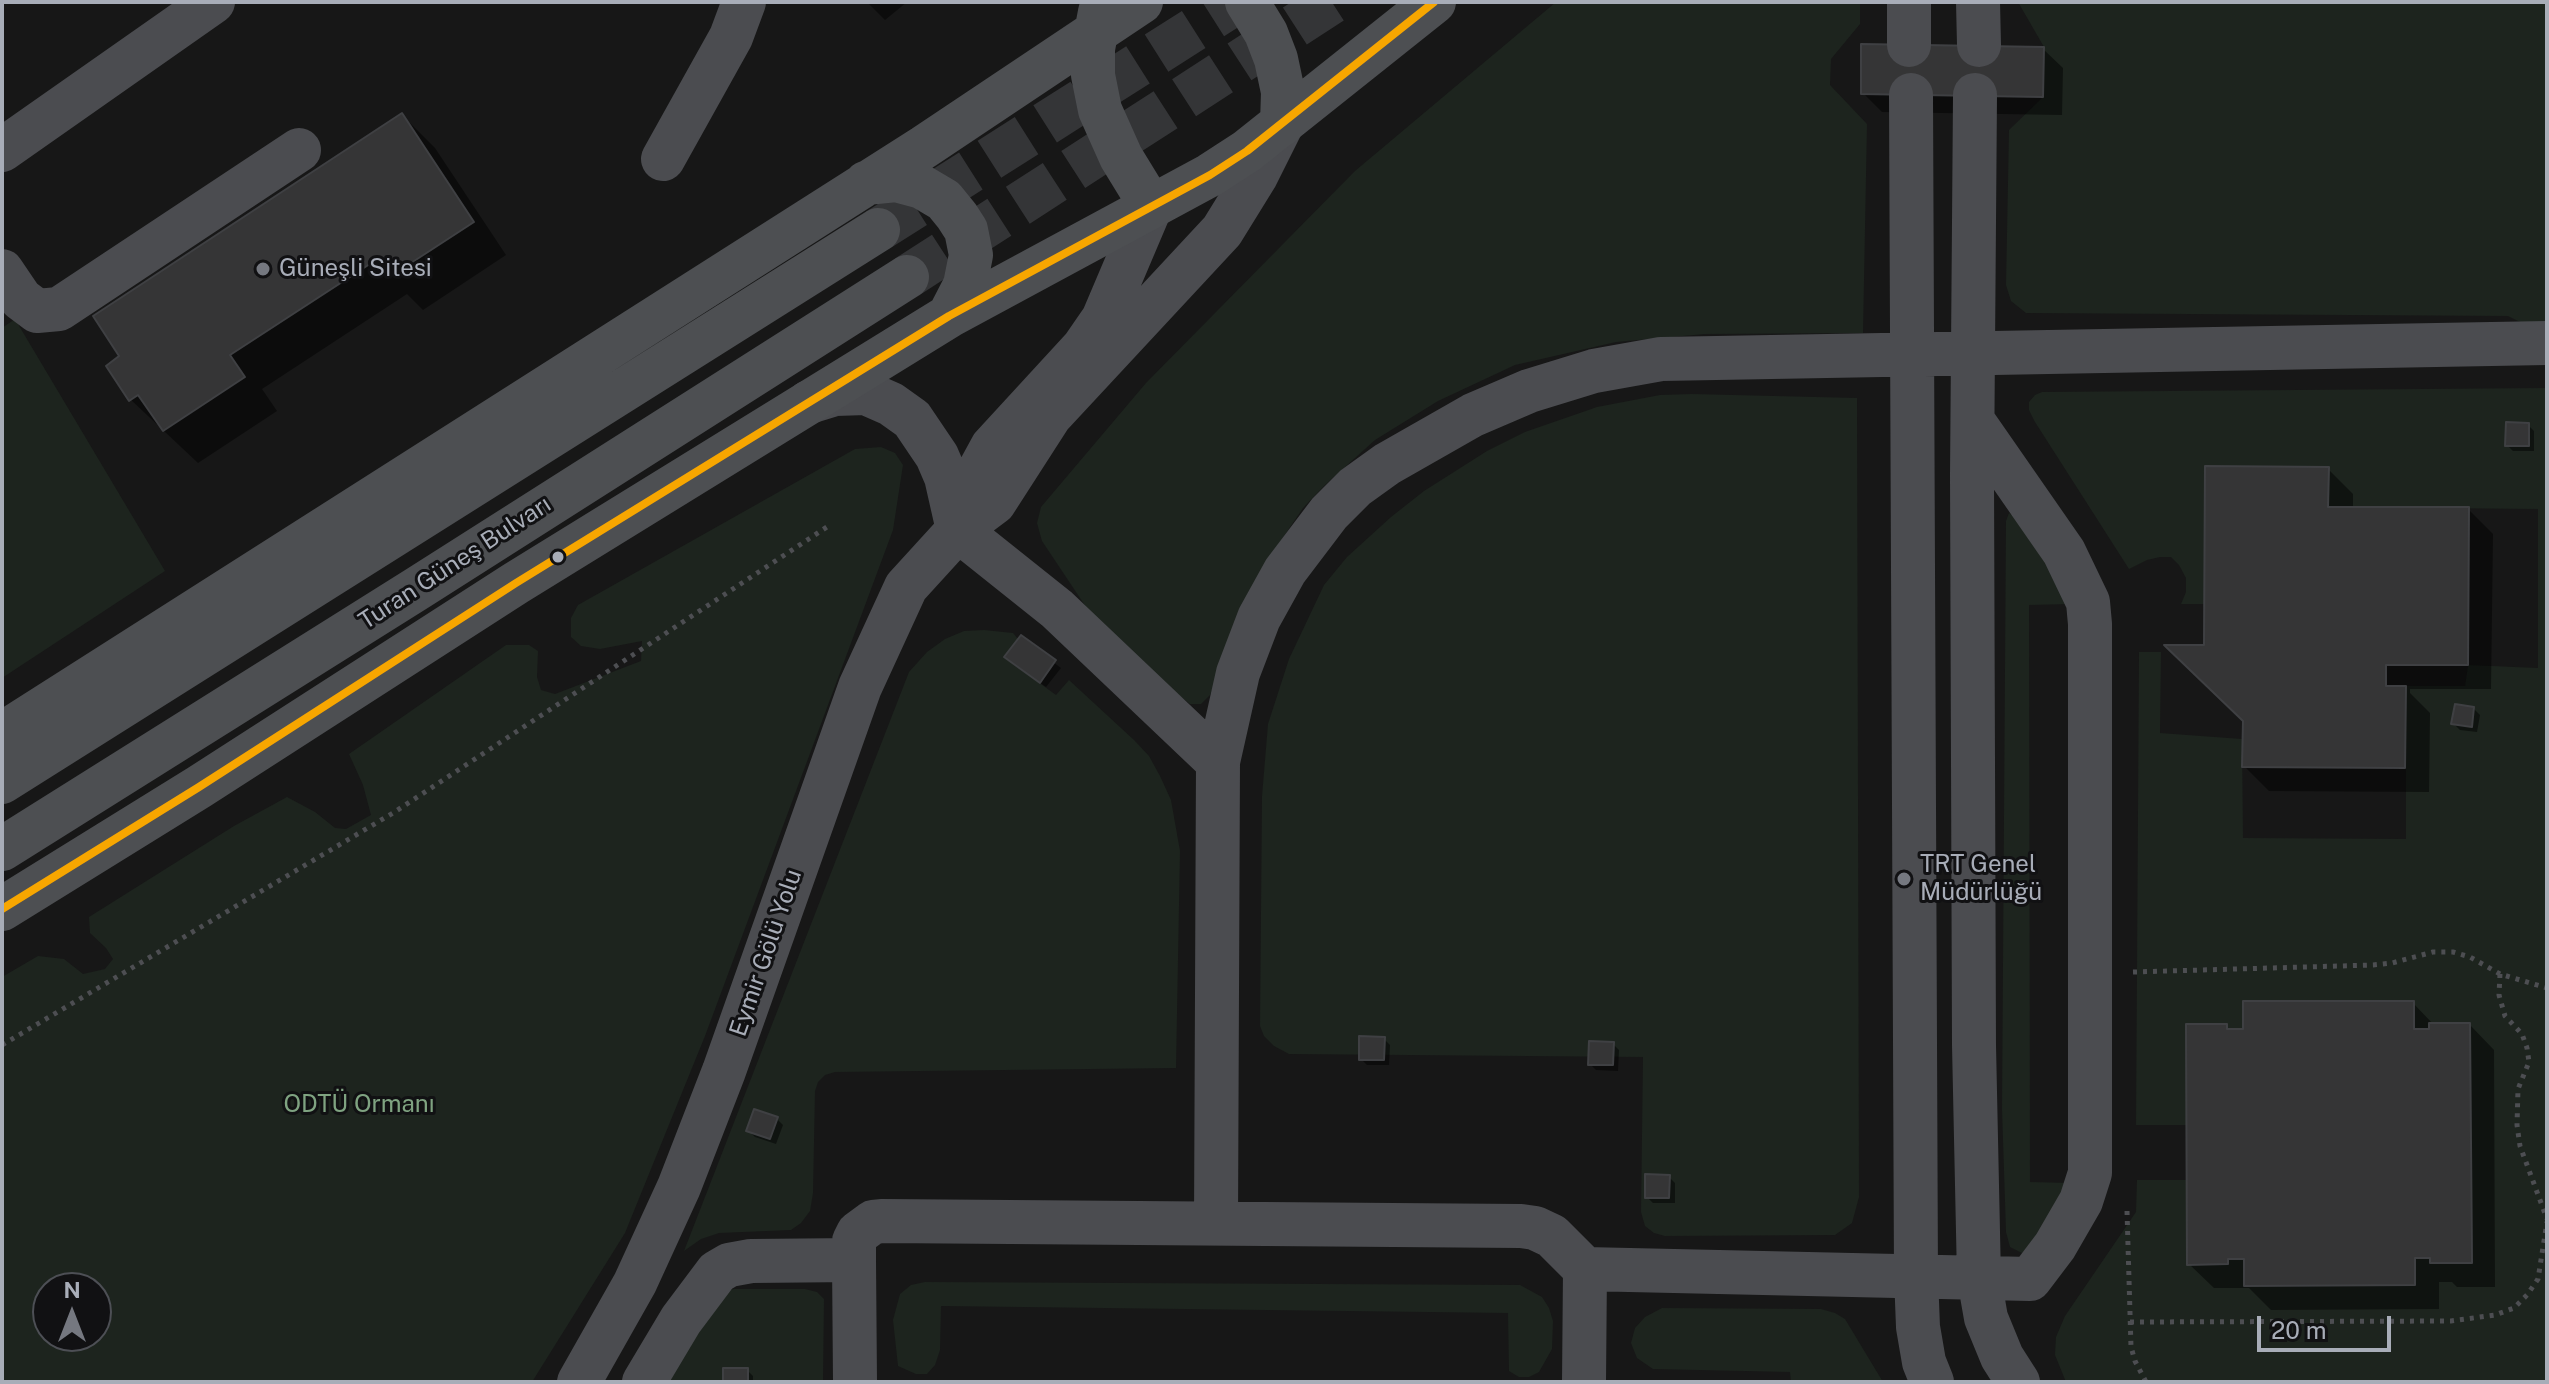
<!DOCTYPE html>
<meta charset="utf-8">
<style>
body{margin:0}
#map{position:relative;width:2549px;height:1384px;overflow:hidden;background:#171717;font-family:"Public Sans",sans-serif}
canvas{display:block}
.frame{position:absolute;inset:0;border:4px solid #a8adb8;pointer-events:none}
.north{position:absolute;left:32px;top:1272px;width:80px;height:80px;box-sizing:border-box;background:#111113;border:2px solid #4d4f55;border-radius:50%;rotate:0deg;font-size:22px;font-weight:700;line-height:32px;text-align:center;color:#a8adb8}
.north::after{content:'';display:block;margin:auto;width:28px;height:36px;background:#757880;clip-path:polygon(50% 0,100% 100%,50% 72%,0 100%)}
.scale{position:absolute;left:2257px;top:1316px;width:134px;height:36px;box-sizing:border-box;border:4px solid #a8adb8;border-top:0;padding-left:10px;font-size:24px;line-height:28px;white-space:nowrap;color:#a8adb8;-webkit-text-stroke:6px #111113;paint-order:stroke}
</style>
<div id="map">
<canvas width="2549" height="1384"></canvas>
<div class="frame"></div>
<div class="north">N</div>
<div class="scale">20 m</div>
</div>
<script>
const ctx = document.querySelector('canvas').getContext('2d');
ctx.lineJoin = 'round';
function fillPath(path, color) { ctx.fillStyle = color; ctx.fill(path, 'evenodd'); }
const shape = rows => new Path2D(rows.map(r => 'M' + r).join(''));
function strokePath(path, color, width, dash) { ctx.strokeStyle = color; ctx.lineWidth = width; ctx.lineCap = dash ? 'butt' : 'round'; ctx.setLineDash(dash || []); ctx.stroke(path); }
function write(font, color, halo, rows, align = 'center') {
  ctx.font = font + ' "Public Sans",sans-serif'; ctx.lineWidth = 6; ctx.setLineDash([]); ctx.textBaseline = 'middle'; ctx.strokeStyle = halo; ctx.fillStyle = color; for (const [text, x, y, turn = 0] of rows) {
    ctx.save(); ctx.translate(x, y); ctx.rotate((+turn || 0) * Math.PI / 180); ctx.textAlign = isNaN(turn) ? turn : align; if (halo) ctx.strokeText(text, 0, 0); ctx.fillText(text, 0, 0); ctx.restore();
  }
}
const green = shape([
 [1556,2,1860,2,1860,24,1831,59,1830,85,1867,124,1863,333,1705,334,1616,342,1515,365,1438,401,1375,440,1325,485,1303,508,1261,570,1210,695,1201,704,1190,704,1106,637,1042,541,1037,523,1041,507,1146,383,1355,171],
 [2018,2,2547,2,2547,326,2528,326,2508,316,2026,313,2011,301,2006,285,2009,130,2043,97,2044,47],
 [15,319,165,571,2,678,2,328],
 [2547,388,2547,1382,2066,1382,2055,1355,2056,1337,2065,1316,2136,1212,2137,1180,2186,1180,2187,1264,2228,1264,2228,1259,2244,1259,2245,1286,2414,1285,2415,1258,2430,1258,2431,1263,2472,1263,2470,1023,2430,1023,2429,1029,2414,1029,2243,1001,2243,1029,2227,1029,2227,1024,2186,1024,2186,1125,2136,1125,2139,652,2161,652,2160,733,2242,739,2243,838,2406,839,2406,686,2465,686,2468,665,2538,668,2538,509,2328,507,2329,468,2205,467,2204,604,2181,604,2186,592,2186,578,2179,565,2171,557,2160,557,2147,560,2129,569,2035,422,2029,410,2029,402,2035,395,2042,392],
 [1692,394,1857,398,1859,1197,1852,1223,1835,1235,1665,1236,1654,1233,1645,1226,1641,1212,1643,1057,1289,1054,1274,1046,1264,1036,1260,1026,1262,796,1268,724,1289,659,1324,585,1347,557,1391,517,1424,491,1487,451,1525,432,1597,407,1660,395],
 [881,447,895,453,903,465,893,530,705,1036,625,1233,532,1382,2,1382,2,977,38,956,64,959,83,974,105,969,113,959,106,948,90,933,89,917,234,826,287,797,315,812,335,828,346,829,371,815,363,785,349,754,506,645,529,645,538,651,537,677,541,690,555,694,641,661,642,641,600,649,581,646,571,637,571,618,578,605,855,449],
 [48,1288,96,1288,96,1336,48,1336],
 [2009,513,2017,518,2071,604,2029,605,2030,1182,2071,1183,2030,1248,2022,1253,2010,1247,2006,1232,2002,1109,2006,521],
 [984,630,1013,633,1018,639,1005,658,1056,695,1069,680,1134,740,1149,756,1160,776,1171,800,1180,851,1176,1068,835,1072,825,1075,818,1082,815,1091,813,1193,810,1211,801,1223,791,1230,719,1233,701,1239,684,1251,909,672,927,652,945,639,964,631],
 [925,1282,1520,1285,1542,1297,1549,1308,1553,1321,1552,1349,1539,1372,1529,1377,1519,1377,1509,1371,1508,1313,941,1306,940,1350,935,1365,927,1374,916,1374,898,1366,893,1320,900,1294,911,1285],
 [734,1289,805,1289,817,1292,824,1299,823,1382,666,1382,720,1292],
 [1662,1308,1821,1309,1835,1313,1845,1319,1883,1382,1791,1382,1790,1372,1653,1369,1637,1358,1631,1343,1635,1328,1645,1317]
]);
const shadow = shape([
 [867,2,907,2,885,20],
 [2043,49,2063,68,2062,115,1882,112,1863,93],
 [402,115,435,148,506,255,423,310,407,294,262,389,277,411,198,463,130,399],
 [2528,425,2534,431,2534,451,2513,451,2507,445],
 [2328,469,2353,494,2353,509,2468,509,2493,534,2491,689,2410,689,2410,693,2430,713,2429,792,2269,791,2244,766,2245,721,2206,647],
 [1021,638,1061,668,1046,687,1013,663],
 [2474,709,2480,715,2477,732,2460,730,2454,724],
 [2413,1003,2434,1025,2470,1025,2494,1050,2495,1287,2457,1287,2452,1282,2439,1282,2439,1309,2271,1310,2249,1288,2214,1288,2189,1264,2226,1026,2232,1031],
 [1384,1039,1390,1045,1389,1065,1367,1065,1361,1059],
 [1613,1044,1619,1050,1618,1071,1596,1070,1590,1064],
 [777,1119,783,1125,776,1144,755,1137,749,1131],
 [1669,1177,1675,1183,1675,1203,1653,1203,1647,1197],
 [747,1370,753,1376,753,1382,725,1382]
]);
const building = shape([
 [1861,44,2044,47,2043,97,1861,94,1861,44],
 [402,113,474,222,388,278,376,260,230,355,245,377,163,431,138,395,129,401,106,366,119,356,93,316,402,113],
 [2506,422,2529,423,2529,446,2505,446,2506,422],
 [2205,466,2329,467,2328,507,2469,507,2468,665,2386,665,2386,686,2406,686,2405,768,2242,767,2243,721,2164,645,2204,645,2205,466],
 [1021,635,1056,660,1040,683,1004,657,1021,635],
 [2455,704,2474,707,2472,727,2451,724,2455,704],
 [2243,1001,2414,1001,2414,1029,2429,1029,2429,1023,2470,1023,2472,1263,2430,1263,2430,1258,2415,1258,2415,1285,2244,1286,2244,1259,2228,1259,2228,1264,2187,1265,2186,1024,2227,1024,2227,1029,2243,1029,2243,1001],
 [1359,1036,1385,1037,1384,1060,1359,1060,1359,1036],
 [1589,1041,1614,1042,1613,1065,1588,1065,1589,1041],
 [754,1109,778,1117,770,1139,746,1131,754,1109],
 [1645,1174,1670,1175,1669,1198,1645,1198,1645,1174],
 [723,1368,748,1368,748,1382,723,1382,723,1368]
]);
const majorTunnel = shape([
 [878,230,1237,2],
 [907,277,1332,2]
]);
const path = shape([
 [2133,972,2373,965,2392,963,2433,952,2453,952,2470,957,2500,974,2547,988],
 [2500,974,2499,995,2505,1016,2522,1034,2527,1048,2529,1062,2518,1089,2517,1125,2520,1146,2547,1219],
 [2,1045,393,813,830,525],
 [2127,1211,2131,1347,2135,1361,2146,1382],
 [2130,1322,2451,1321,2495,1315,2514,1308,2527,1295,2538,1279,2547,1222]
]);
const minor = shape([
 [1978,2,1979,45],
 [1909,45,1909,2],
 [1911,95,1916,1276,1918,1327,1924,1362,1932,1382],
 [1975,95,1972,476,1974,1045,1979,1278,1986,1318,2002,1357,2018,1382],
 [2,150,213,2],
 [663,159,731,37,744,2],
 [2,271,21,299,37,311,59,309,299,150],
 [809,402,835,394,866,393,891,404,912,419,937,456,946,477,958,530,1057,609,1218,762],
 [960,524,974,480,992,447,1083,348,1103,319,1151,206],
 [1216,1223,1218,762,1238,673,1259,618,1285,571,1329,513,1355,487,1387,464,1473,415,1529,391,1594,371,1661,359,2547,343],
 [854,1260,855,1382],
 [579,1382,635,1283,679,1187,724,1071,860,687,906,587,958,530,994,503,1050,416,1222,231,1256,176,1282,124],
 [644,1382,681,1320,717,1272,729,1265,751,1261,854,1260,854,1241,858,1233,873,1222,883,1221,1521,1226,1535,1228,1552,1236,1585,1269,2030,1279,2055,1246,2081,1201,2090,1173,2090,624,2088,602,2064,552,1973,421],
 [1584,1382,1585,1269]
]);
const major = shape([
 [1247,2,1266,33,1276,59,1283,92,1282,124],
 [1100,12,1093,49,1093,75,1100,110,1121,157,1151,206],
 [866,183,896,180,922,187,944,200,957,216,966,230,971,255,965,285,949,316],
 [2,734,924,147,1141,2],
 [2,782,878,230],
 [2,849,418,588,907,277],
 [2,909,199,787,516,583,949,316,1210,175,1247,151,1434,2]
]);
const bus1 = shape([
 [2,909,199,787,516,583,949,316,1210,175,1247,151,1434,2]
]);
const markers = [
 [263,269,8,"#757880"],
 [558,557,7,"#a8adb8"],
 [1904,879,8,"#757880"]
];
const poiNames = [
 ["Güneşli Sitesi",279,269],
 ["TRT Genel",1920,865],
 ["Müdürlüğü",1920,893]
];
const streetNames = [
 ["Turan Güneş Bulvarı",455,563,-33],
 ["Eymir Gölü Yolu",766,953,-71]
];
const parkNames = [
 ["ODTÜ Ormanı",359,1105]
];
fillPath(green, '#1d241e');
fillPath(shadow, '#0007');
fillPath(building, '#353536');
strokePath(building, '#3f4043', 2);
strokePath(majorTunnel, '#343537', 44, [44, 22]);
strokePath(path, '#4d4e52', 5, [4, 6]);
strokePath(minor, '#4b4c50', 44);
strokePath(major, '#4d4f52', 44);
strokePath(bus1, '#f7a600', 8);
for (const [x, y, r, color] of markers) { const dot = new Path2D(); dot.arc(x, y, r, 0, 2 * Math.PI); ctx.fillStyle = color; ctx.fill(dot); strokePath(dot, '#111113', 3); }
write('24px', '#a8adb8', '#111113', poiNames, 'left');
write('24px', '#a8adb8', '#111113', streetNames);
write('24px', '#7fa381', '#111113', parkNames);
</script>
